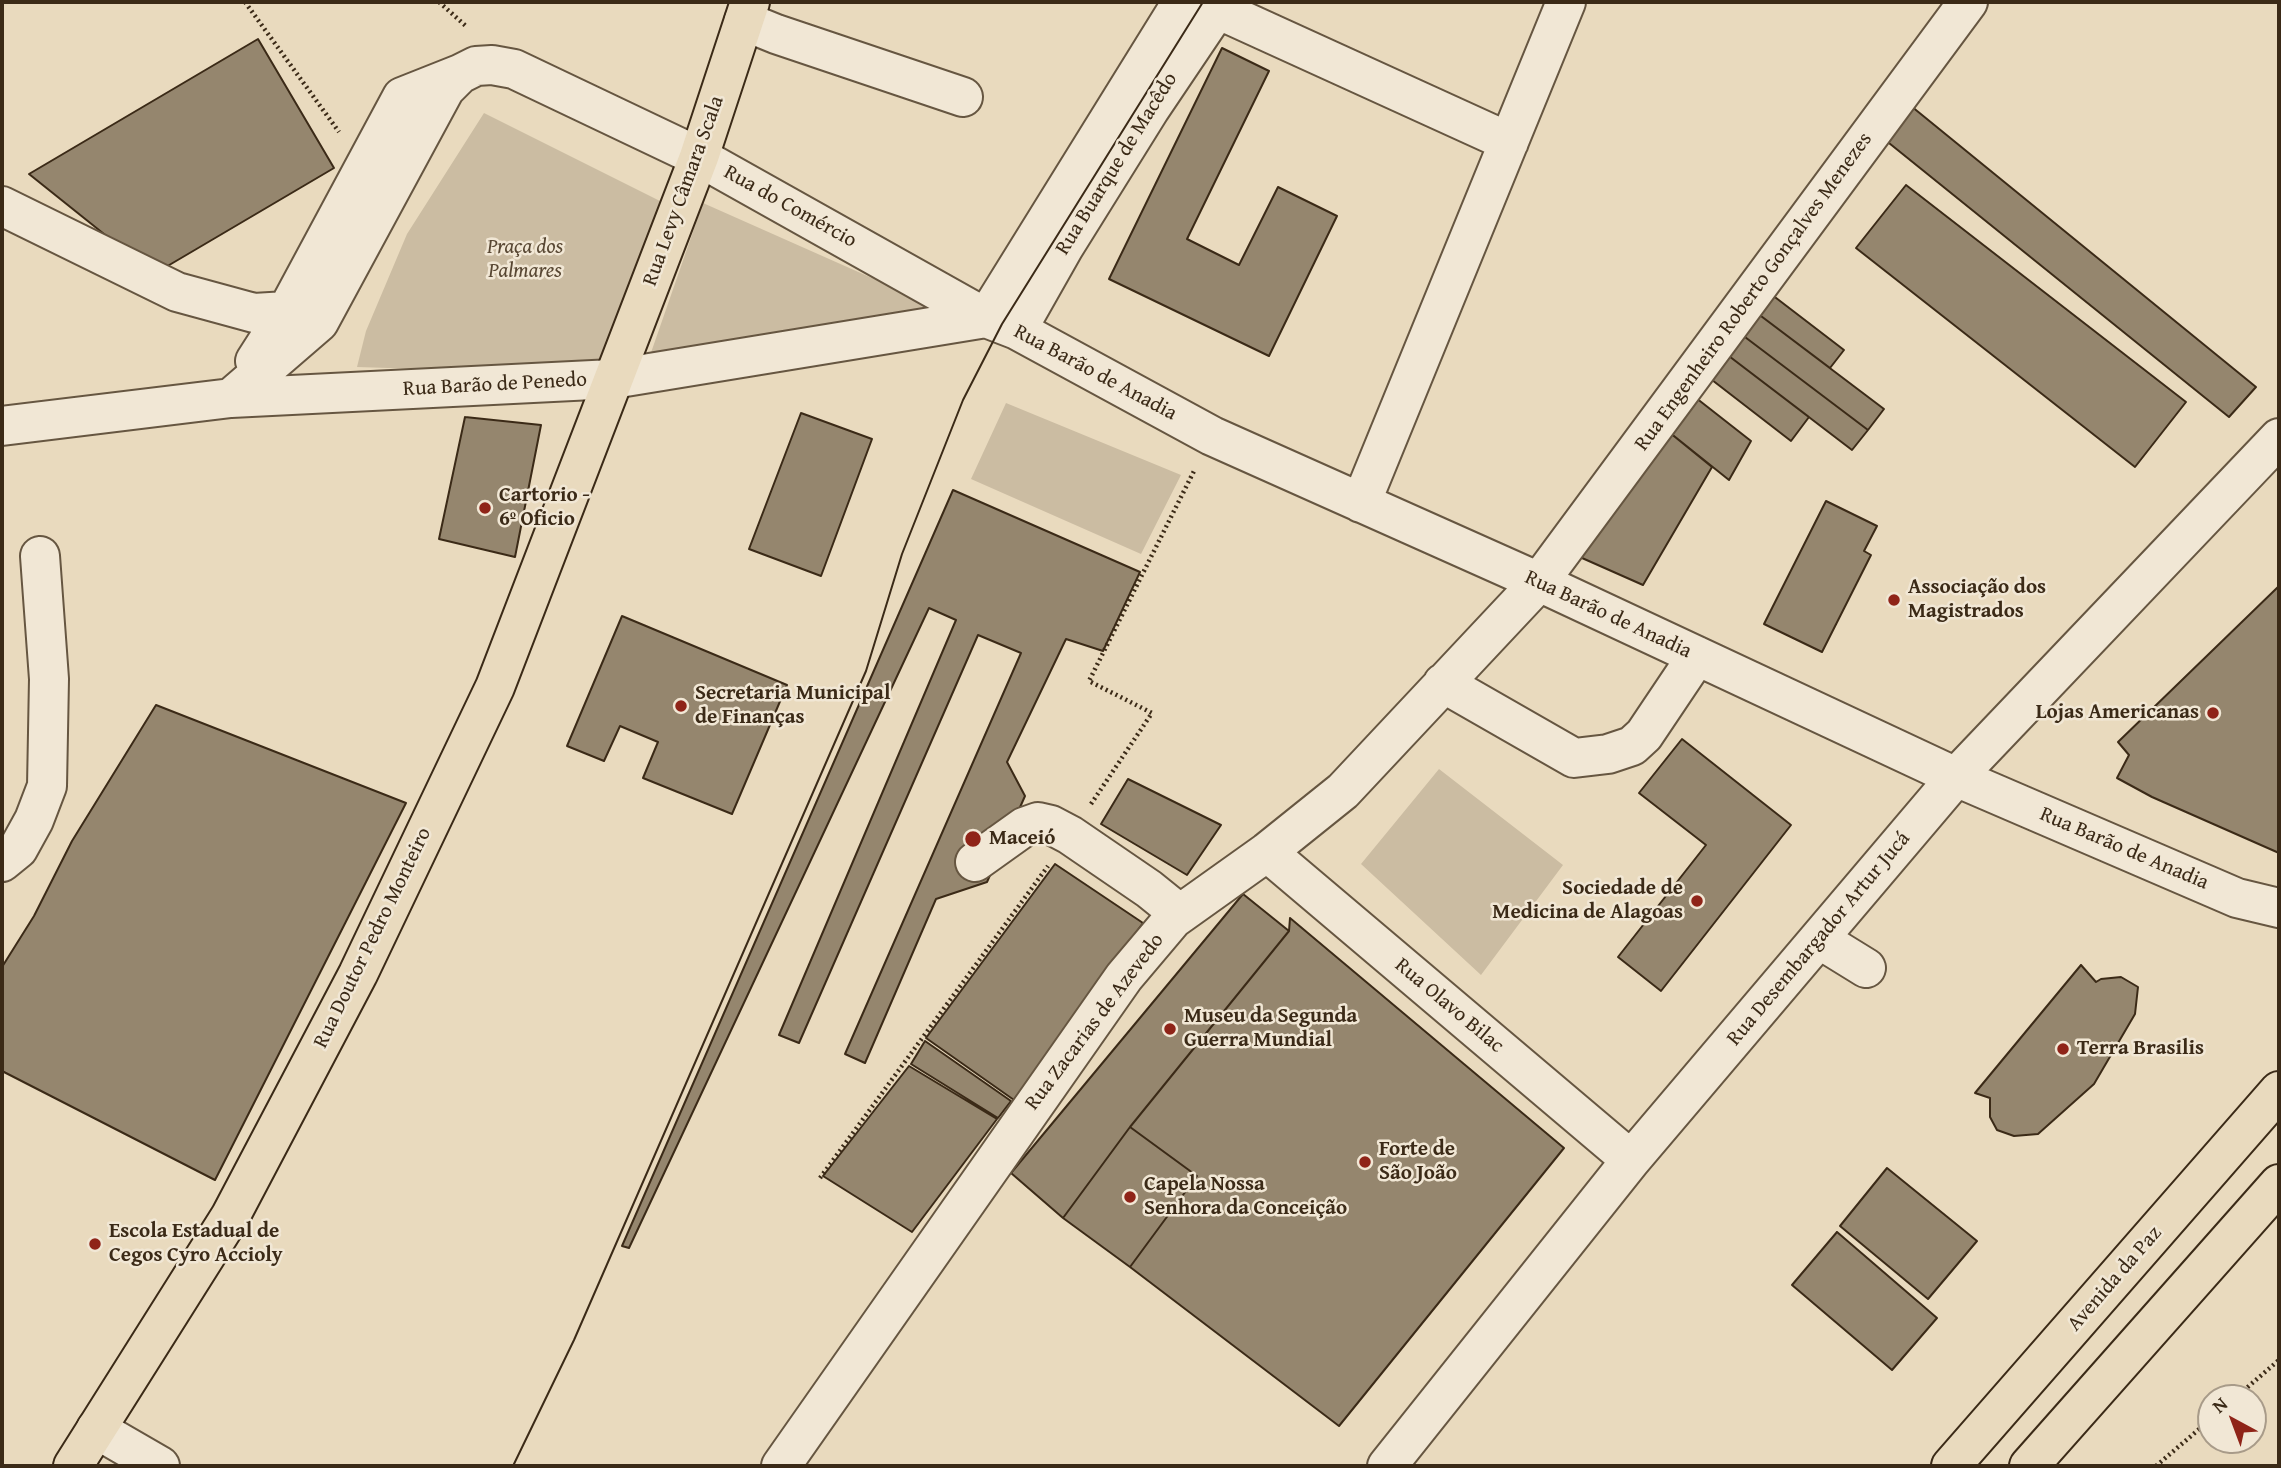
<!DOCTYPE html>
<meta charset="utf-8">
<style>
body{margin:0}
#map{position:relative;width:2281px;height:1468px;overflow:hidden;background:#e9dabe;font-family:"Gentium Book Plus",serif}
canvas{display:block}
.frame{position:absolute;inset:0;border:4px solid #3b2a17;pointer-events:none}
.north{position:absolute;left:2197px;top:1384px;width:70px;height:70px;box-sizing:border-box;background:#f1e7d5;border:2px solid #a89b89;border-radius:50%;rotate:319deg;font-size:19px;font-weight:700;line-height:28px;text-align:center;color:#3b2a17}
.north::after{content:'';display:block;margin:auto;width:24px;height:32px;background:#8f2418;clip-path:polygon(50% 0,100% 100%,50% 72%,0 100%)}
</style>
<div id="map">
<canvas width="2281" height="1468"></canvas>
<div class="frame"></div>
<div class="north">N</div>
</div>
<script>
const ctx = document.querySelector('canvas').getContext('2d');
ctx.lineJoin = 'round';
function fillPath(path, color) { ctx.fillStyle = color; ctx.fill(path, 'evenodd'); }
const shape = rows => new Path2D(rows.map(r => 'M' + r).join(''));
function strokePath(path, color, width, dash) { ctx.strokeStyle = color; ctx.lineWidth = width; ctx.lineCap = dash ? 'butt' : 'round'; ctx.setLineDash(dash || []); ctx.stroke(path); }
function write(font, color, halo, rows, align = 'center') {
  ctx.font = font + ' "Gentium Book Plus",serif'; ctx.lineWidth = 5; ctx.setLineDash([]); ctx.textBaseline = 'middle'; ctx.strokeStyle = halo; ctx.fillStyle = color; for (const [text, x, y, turn = 0] of rows) {
    ctx.save(); ctx.translate(x, y); ctx.rotate((+turn || 0) * Math.PI / 180); ctx.textAlign = isNaN(turn) ? turn : align; if (halo) ctx.strokeText(text, 0, 0); ctx.fillText(text, 0, 0); ctx.restore();
  }
}
const green = shape([
 [484,113,666,204,608,375,357,367,366,331,407,234],
 [703,203,962,318,646,367],
 [1006,403,1181,475,1141,554,971,479],
 [1439,769,1563,865,1481,975,1361,864]
]);
const building = shape([
 [258,39,334,168,154,274,29,174,258,39],
 [1222,48,1269,71,1187,239,1239,265,1278,187,1337,216,1269,356,1109,279,1222,48],
 [1911,106,2256,387,2229,417,1884,139,1911,106],
 [1906,185,2186,402,2135,467,1856,248,1906,185],
 [1767,291,1844,350,1830,368,1753,310,1767,291],
 [1753,310,1884,409,1868,430,1737,331,1753,310],
 [1737,331,1868,430,1852,450,1721,350,1737,331],
 [1721,350,1809,417,1791,441,1703,373,1721,350],
 [1691,394,1751,441,1729,480,1664,428,1691,394],
 [801,413,872,439,821,576,749,549,801,413],
 [465,417,541,425,515,557,439,539,465,417],
 [1664,428,1712,467,1643,585,1573,554,1664,428],
 [953,490,1140,572,1103,651,1066,639,1007,762,1025,796,987,882,936,899,865,1063,845,1054,1021,653,978,635,799,1043,779,1035,956,620,929,608,629,1248,622,1246,953,490],
 [1826,501,1877,526,1864,551,1871,555,1822,652,1764,624,1826,501],
 [2279,586,2279,853,2152,797,2117,778,2129,755,2118,742,2279,586],
 [622,616,787,685,732,814,643,778,658,742,620,726,604,761,567,746,622,616],
 [156,705,406,803,215,1180,2,1071,2,967,34,916,72,841,156,705],
 [1682,739,1791,825,1661,991,1618,957,1706,845,1639,793,1682,739],
 [1128,779,1221,825,1187,875,1101,824,1128,779],
 [1055,864,1143,923,1014,1100,926,1038,1055,864],
 [1243,894,1289,931,1130,1127,1063,1218,1011,1173,1243,894],
 [1290,918,1564,1148,1339,1426,1130,1267,1197,1176,1130,1127,1289,931,1290,918],
 [2081,965,2096,982,2101,979,2121,977,2138,987,2135,1014,2094,1084,2038,1134,2014,1136,1997,1130,1990,1117,1990,1098,1975,1093,2081,965],
 [925,1041,1011,1101,998,1118,911,1064,925,1041],
 [909,1066,997,1119,912,1232,823,1176,909,1066],
 [1130,1127,1197,1176,1130,1267,1063,1218,1130,1127],
 [1887,1168,1977,1241,1928,1299,1840,1226,1887,1168],
 [1837,1232,1937,1318,1892,1370,1792,1285,1837,1232]
]);
const path = shape([
 [245,2,339,132],
 [439,2,467,27],
 [1091,804,1152,713,1089,681,1194,471],
 [820,1178,1048,866],
 [2235,1398,2279,1360],
 [2156,1466,2211,1419]
]);
const minor = shape([
 [1217,9,1509,142],
 [744,21,776,34,963,97],
 [2,206,177,292,254,313,287,311],
 [986,318,1182,2],
 [1017,330,1064,247,1150,109,1222,2],
 [255,361,287,311,402,97,460,74],
 [231,398,319,322,445,89,460,74,476,66,492,65,514,69,699,157,986,318,1017,330,1212,436,1539,582,1956,777,2237,898,2279,908],
 [2,426,231,398,613,379,986,318],
 [1361,503,1566,2],
 [1443,683,1574,758,1608,754,1632,746,1644,735,1697,656],
 [1267,852,1631,1160],
 [2,862,18,849,34,820,47,786,49,679,40,556],
 [975,862,1024,827,1038,822,1051,825,1070,835,1149,889,1180,914],
 [1819,939,1866,968],
 [96,1429,160,1466],
 [781,1466,1124,977,1173,919,1267,852,1343,791,1539,582,1968,2],
 [1387,1466,1631,1160,1956,777,2279,438]
]);
const major = shape([
 [73,1466,230,1217,358,974,495,687,699,157,750,2]
]);
const highway = shape([
 [1951,1466,2279,1091],
 [2029,1466,2279,1184]
]);
const tram = shape([
 [513,1466,574,1340,866,671,902,554,963,400,1002,324,1203,2]
]);
const markers = [
 [485,508,7,"#8f2418"],
 [1894,600,7,"#8f2418"],
 [681,706,7,"#8f2418"],
 [2213,713,7,"#8f2418"],
 [973,839,9,"#8f2418"],
 [1697,901,7,"#8f2418"],
 [1170,1029,7,"#8f2418"],
 [2063,1049,7,"#8f2418"],
 [1365,1162,7,"#8f2418"],
 [1130,1197,7,"#8f2418"],
 [95,1244,7,"#8f2418"]
];
const streetNames = [
 ["Rua Buarque de Macêdo",1117,164,-58],
 ["Rua Levy Câmara Scala",684,191,-70],
 ["Rua do Comércio",790,207,29],
 ["Rua Engenheiro Roberto Gonçalves Menezes",1754,292,-54],
 ["Rua Barão de Anadia",1095,373,28],
 ["Rua Barão de Penedo",495,385,-3],
 ["Rua Barão de Anadia",1608,615,25],
 ["Rua Barão de Anadia",2124,849,23],
 ["Rua Doutor Pedro Monteiro",373,938,-64],
 ["Rua Desembargador Artur Jucá",1819,939,-50],
 ["Rua Olavo Bilac",1449,1006,40],
 ["Rua Zacarias de Azevedo",1095,1022,-53],
 ["Avenida da Paz",2115,1279,-49]
];
const parkNames = [
 ["Praça dos",525,248],
 ["Palmares",525,272]
];
const poiNames = [
 ["Cartorio -",499,496],
 ["6º Oficio",499,520],
 ["Associação dos",1908,588],
 ["Magistrados",1908,612],
 ["Secretaria Municipal",695,694],
 ["de Finanças",695,718],
 ["Lojas Americanas",2199,713,"right"],
 ["Maceió",989,839],
 ["Sociedade de",1683,889,"right"],
 ["Medicina de Alagoas",1683,913,"right"],
 ["Museu da Segunda",1184,1017],
 ["Guerra Mundial",1184,1041],
 ["Terra Brasilis",2077,1049],
 ["Forte de",1379,1150],
 ["São João",1379,1174],
 ["Capela Nossa",1144,1185],
 ["Senhora da Conceição",1144,1209],
 ["Escola Estadual de",109,1232],
 ["Cegos Cyro Accioly",109,1256]
];
fillPath(green, '#cbbca2');
fillPath(building, '#95866e');
strokePath(building, '#3b2a17', 2);
strokePath(minor, '#665641', 42);
strokePath(major, '#3b2a17', 42);
strokePath(highway, '#3b2a17', 42);
strokePath(path, '#3b2a17', 4.5, [2, 3.5]);
strokePath(minor, '#f1e7d5', 38);
strokePath(major, '#e9dabe', 38);
strokePath(highway, '#e9dabe', 38);
strokePath(tram, '#3b2a17', 2);
for (const [x, y, r, color] of markers) { const dot = new Path2D(); dot.arc(x, y, r, 0, 2 * Math.PI); ctx.fillStyle = color; ctx.fill(dot); strokePath(dot, '#f1e7d5', 2.5); }
write('21px', '#3b2a17', '#f1e7d5', streetNames);
write('italic 21px', '#584733', '#f1e7d5', parkNames);
write('bold 21px', '#3b2a17', '#f1e7d5', poiNames, 'left');
</script>
